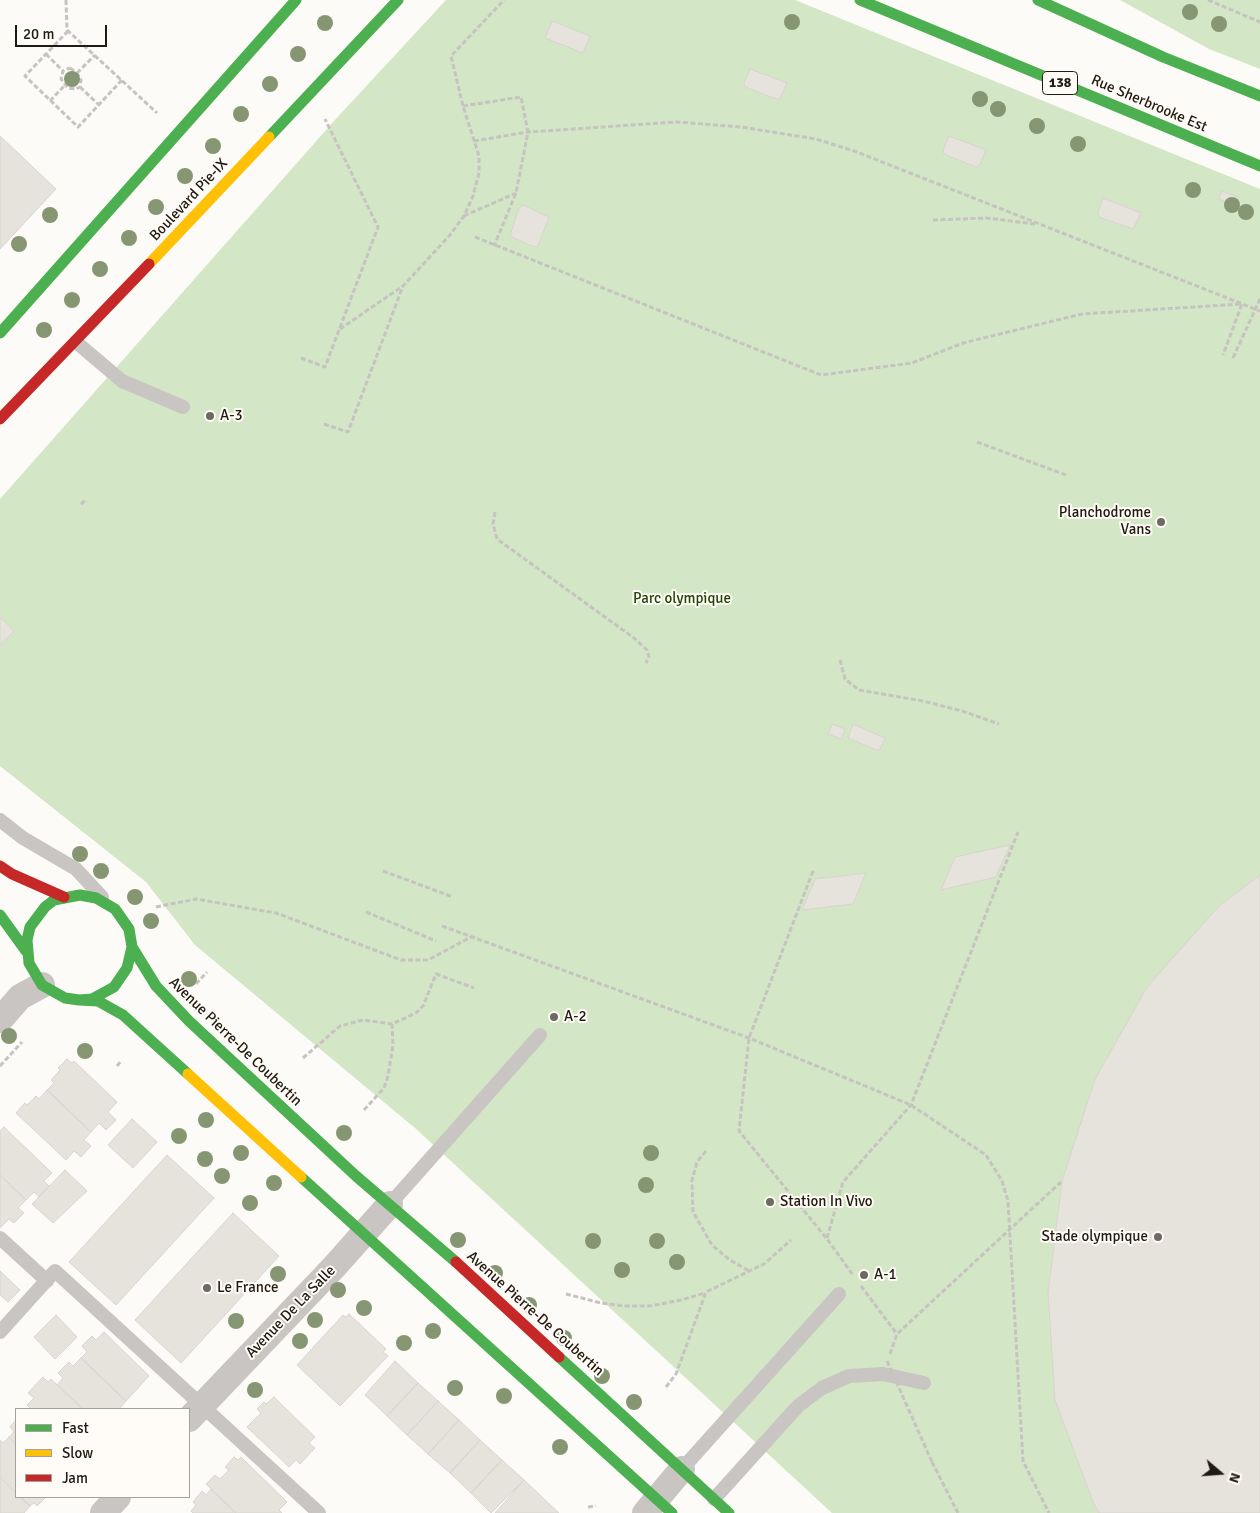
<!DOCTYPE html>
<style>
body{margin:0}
#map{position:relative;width:1260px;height:1513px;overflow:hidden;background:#fdfbf8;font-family:Signika,sans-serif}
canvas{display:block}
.legend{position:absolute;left:15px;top:1408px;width:175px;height:90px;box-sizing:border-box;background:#fffbf6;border:1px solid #a6a19a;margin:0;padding:6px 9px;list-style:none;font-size:15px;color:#211a11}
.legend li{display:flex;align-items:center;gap:10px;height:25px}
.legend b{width:25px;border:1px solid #a6a19a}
.north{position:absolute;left:1195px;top:1448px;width:50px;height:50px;-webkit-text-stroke:4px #fffbf6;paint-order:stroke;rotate:108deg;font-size:14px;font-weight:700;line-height:20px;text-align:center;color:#211a11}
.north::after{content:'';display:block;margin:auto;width:18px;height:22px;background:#211a11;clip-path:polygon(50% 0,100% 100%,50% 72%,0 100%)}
.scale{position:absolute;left:15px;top:25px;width:92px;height:22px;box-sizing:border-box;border:2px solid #211a11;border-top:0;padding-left:6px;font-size:15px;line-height:18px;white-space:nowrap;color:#211a11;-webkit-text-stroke:4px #fffbf6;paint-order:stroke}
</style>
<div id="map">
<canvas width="1260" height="1513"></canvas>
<ul class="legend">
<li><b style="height:6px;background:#4caf50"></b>Fast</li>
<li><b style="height:6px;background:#ffc107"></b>Slow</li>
<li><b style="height:6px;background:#c62828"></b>Jam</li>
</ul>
<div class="north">N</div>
<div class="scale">20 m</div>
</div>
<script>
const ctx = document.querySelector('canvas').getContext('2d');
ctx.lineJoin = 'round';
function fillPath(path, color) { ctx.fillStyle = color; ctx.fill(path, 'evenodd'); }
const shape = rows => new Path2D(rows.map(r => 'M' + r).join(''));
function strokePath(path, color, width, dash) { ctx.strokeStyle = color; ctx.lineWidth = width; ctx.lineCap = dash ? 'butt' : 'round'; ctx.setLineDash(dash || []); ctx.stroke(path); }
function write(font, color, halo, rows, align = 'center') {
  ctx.font = font + ' Signika,sans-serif'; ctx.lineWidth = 4; ctx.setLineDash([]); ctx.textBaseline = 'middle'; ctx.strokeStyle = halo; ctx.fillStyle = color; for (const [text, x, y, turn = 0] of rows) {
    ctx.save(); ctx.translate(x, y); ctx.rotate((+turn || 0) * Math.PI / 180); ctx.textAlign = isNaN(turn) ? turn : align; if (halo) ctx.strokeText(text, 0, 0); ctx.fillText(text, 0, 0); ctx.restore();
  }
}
const green = shape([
 [446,0,795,0,1260,189,1260,1513,832,1513,415,1128,195,945,146,882,0,766,0,499,334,121],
 [1120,0,1260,0,1260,69,1209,49]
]);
const building = shape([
 [552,21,590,36,583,53,545,38,552,21],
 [750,69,787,83,779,100,745,87,744,83,750,69],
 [0,136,56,189,0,249,0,136],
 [949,136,986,150,980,165,976,167,944,154,943,150,949,136],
 [1222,191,1238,197,1235,205,1219,199,1222,191],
 [1103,198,1141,213,1133,229,1099,217,1098,212,1103,198],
 [523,205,549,217,538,246,534,247,510,236,519,208,523,205],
 [0,617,14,631,0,645,0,617],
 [832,724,845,729,841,739,828,734,832,724],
 [853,724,885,738,879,751,848,738,853,724],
 [1010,845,996,877,941,890,955,857,1010,845],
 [866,873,853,904,802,910,815,879,866,873],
 [1260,875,1260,1513,1099,1513,1093,1502,1055,1400,1048,1293,1062,1181,1095,1079,1147,987,1219,906,1260,875],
 [67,1059,72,1063,74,1061,117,1102,108,1112,116,1120,106,1130,99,1123,91,1132,47,1090,54,1083,51,1080,60,1070,58,1068,67,1059],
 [47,1090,91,1132,84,1140,91,1146,81,1157,74,1151,66,1160,16,1113,25,1103,27,1105,36,1096,39,1099,47,1090],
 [132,1119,157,1142,133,1168,108,1145,132,1119],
 [4,1127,52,1173,44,1181,49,1186,39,1197,34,1192,26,1200,0,1175,0,1131,4,1127],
 [167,1155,214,1198,116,1305,69,1262,167,1155],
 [65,1170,87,1191,53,1223,32,1204,65,1170],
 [0,1175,26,1200,18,1208,24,1213,14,1223,9,1219,0,1228,0,1175],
 [233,1213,279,1256,181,1363,135,1320,233,1213],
 [0,1271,20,1290,8,1302,0,1295,0,1271],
 [349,1314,386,1349,383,1352,388,1356,340,1406,297,1365,343,1315,346,1317,349,1314],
 [56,1315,77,1337,55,1359,34,1337,56,1315],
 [104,1332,149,1376,126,1401,81,1358,87,1352,82,1346,92,1336,96,1340,104,1332],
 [81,1358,126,1401,119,1409,83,1409,57,1385,63,1378,58,1373,69,1362,73,1366,81,1358],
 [395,1361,418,1383,387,1416,365,1395,395,1361],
 [43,1377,48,1382,51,1379,83,1409,31,1409,27,1405,34,1398,28,1393,43,1377],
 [418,1383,438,1401,407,1435,387,1416,418,1383],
 [274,1397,315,1437,309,1443,315,1448,300,1464,296,1460,289,1467,247,1427,261,1413,257,1409,264,1402,266,1404,274,1397],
 [438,1401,459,1420,428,1454,407,1435,438,1401],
 [16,1420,16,1444,9,1437,14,1432,10,1427,16,1420],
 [459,1420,480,1440,450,1473,428,1454,459,1420],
 [9,1437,16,1444,16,1493,0,1477,0,1440,3,1443,9,1437],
 [480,1440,502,1460,471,1493,450,1473,480,1440],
 [234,1457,238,1460,241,1457,287,1502,279,1510,282,1513,236,1513,206,1484,215,1475,220,1479,229,1470,225,1467,234,1457],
 [502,1460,524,1480,491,1513,471,1493,502,1460],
 [0,1477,16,1493,16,1497,20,1497,30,1506,24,1513,0,1513,0,1477],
 [524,1480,559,1513,495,1513,524,1480],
 [211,1489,236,1513,193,1513,191,1511,196,1505,193,1502,202,1491,206,1495,211,1489],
 [20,1497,46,1497,37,1506,34,1503,30,1506,20,1497]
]);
const path = shape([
 [66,0,67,30,157,113],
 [1208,0,1260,22],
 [68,31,25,76,78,127,122,80],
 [46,54,63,71],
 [70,68,77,73,81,80,80,87,76,89,68,88,61,79,63,71,70,68],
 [77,73,95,55],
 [80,87,99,105],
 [50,101,65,85],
 [463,106,521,97,528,132,516,193,494,246],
 [474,141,528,132,677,122,741,127,816,139,857,152,1260,311],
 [464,216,516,193],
 [933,220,987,218,1035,224],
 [475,237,821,375,912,363,963,343,1082,314,1242,304,1223,355],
 [340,329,403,286,450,235,464,216,473,196,479,173,479,156,463,106,451,56,504,0],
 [301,358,325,367,378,227,325,119],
 [1233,358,1260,299],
 [324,424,348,432,403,286],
 [977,442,1066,475],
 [81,504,86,500],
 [495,512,493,524,497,539,634,638,647,650,649,657,646,663],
 [840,660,845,679,859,690,923,701,962,711,999,724],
 [383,871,453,897],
 [813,871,749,1038,739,1131,827,1239,853,1275],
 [156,907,196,899,276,913,401,960,428,960,471,937],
 [366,912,436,941],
 [442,926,749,1038,911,1105,986,1155,1002,1181,1008,1201,1023,1461,1049,1513],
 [196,984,207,972],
 [303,1058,340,1026,363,1020,392,1024,416,1013,423,1006,436,974,474,988],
 [0,1066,22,1042],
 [117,1066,121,1061],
 [364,1110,384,1088,388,1076,393,1045,392,1024],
 [706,1151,697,1162,692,1180,693,1212,712,1245,730,1260,749,1271],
 [827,1238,843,1182,911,1105,1018,832],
 [861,1286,897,1334],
 [566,1294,601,1303,625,1306,650,1306,681,1300,705,1293],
 [890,1354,897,1334,1062,1181],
 [666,1387,676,1374,706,1292,764,1264,791,1240],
 [932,1462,958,1513],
 [588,1507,596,1506]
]);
const lane = shape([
 [76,342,122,381,183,407],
 [0,820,23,838,76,869,102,897],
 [390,1204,540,1035],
 [0,1238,47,1281],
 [0,1332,55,1271,319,1513],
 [682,1469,839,1294],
 [714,1499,798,1406,822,1388,849,1376,883,1374,924,1383]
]);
const street = shape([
 [0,1020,20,997,42,985],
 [189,1419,334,1267,390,1204],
 [103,1513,118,1497],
 [645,1513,682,1469]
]);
const fast = shape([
 [860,0,1260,166],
 [1038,0,1163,57,1260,96],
 [269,137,398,0],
 [0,333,296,0],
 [0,915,26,951],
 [132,947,156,986,189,1021,356,1176,456,1262],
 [79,1000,92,999,114,987,127,968,132,947,129,929,115,909,96,898,80,895,54,900,45,907,30,927,27,940,29,963,42,985,65,998,79,1000,98,1001,123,1015,188,1074],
 [301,1177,672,1513],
 [559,1357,729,1513]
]);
const slow = shape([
 [149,264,269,137],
 [188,1074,301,1177]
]);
const jam = shape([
 [0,419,149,264],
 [0,866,12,874,64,897],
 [456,1262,559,1357]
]);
const pathBridge = shape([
 [887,1361,932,1462]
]);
const trees = [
 [1190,12],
 [792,22],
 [325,23],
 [1219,24],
 [298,54],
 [72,79],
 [270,84],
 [980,99],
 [998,109],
 [241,114],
 [1037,126],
 [1078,144],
 [213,146],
 [185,176],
 [1193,190],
 [1232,205],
 [156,207],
 [1246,212],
 [50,215],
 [129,238],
 [19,244],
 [100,269],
 [72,300],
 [44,330],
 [80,854],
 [101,871],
 [135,897],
 [151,921],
 [189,979],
 [9,1036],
 [85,1051],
 [206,1120],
 [344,1133],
 [179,1136],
 [241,1153],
 [651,1153],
 [205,1159],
 [222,1176],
 [274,1183],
 [646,1185],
 [250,1203],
 [458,1240],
 [593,1241],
 [657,1241],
 [677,1262],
 [622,1270],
 [495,1273],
 [278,1274],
 [338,1290],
 [529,1305],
 [364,1308],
 [315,1320],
 [236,1321],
 [433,1331],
 [564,1338],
 [300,1341],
 [404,1343],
 [602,1376],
 [455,1388],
 [255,1390],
 [504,1396],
 [634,1402],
 [560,1447]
];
const markers = [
 [210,416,5,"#6e6962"],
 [1161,522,5,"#6e6962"],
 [554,1017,5,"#6e6962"],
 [770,1202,5,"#6e6962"],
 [1158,1237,5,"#6e6962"],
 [864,1275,5,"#6e6962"],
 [207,1288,5,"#6e6962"]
];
const shields = [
 [1060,83,35]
];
const shieldNames = [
 ["138",1060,83]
];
const streetNames = [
 ["Rue Sherbrooke Est",1149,104,23],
 ["Boulevard Pie-IX",189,200,-47],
 ["Avenue Pierre-De Coubertin",235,1042,44],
 ["Avenue De La Salle",291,1312,-46],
 ["Avenue Pierre-De Coubertin",535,1314,42]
];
const poiNames = [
 ["A-3",220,416],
 ["Planchodrome",1151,513,"right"],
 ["Vans",1151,530,"right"],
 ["A-2",564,1017],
 ["Station In Vivo",780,1202],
 ["Stade olympique",1148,1237,"right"],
 ["A-1",874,1275],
 ["Le France",217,1288]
];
const parkNames = [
 ["Parc olympique",682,599]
];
fillPath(green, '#d3e6c5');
fillPath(building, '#e6e2dc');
strokePath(building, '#d9d4cf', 1);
strokePath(path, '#c6c3c0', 3, [5, 2.5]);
strokePath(lane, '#c8c5c2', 14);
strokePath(street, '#c8c5c2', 26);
strokePath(fast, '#4caf50', 11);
strokePath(slow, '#ffc107', 11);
strokePath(jam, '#c62828', 11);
strokePath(pathBridge, '#c6c3c0', 3, [5, 2.5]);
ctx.fillStyle = '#869673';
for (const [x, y] of trees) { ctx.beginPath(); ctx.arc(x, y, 8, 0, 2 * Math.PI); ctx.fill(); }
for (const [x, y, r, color] of markers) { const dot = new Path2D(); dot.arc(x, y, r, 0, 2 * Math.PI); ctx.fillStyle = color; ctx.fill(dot); strokePath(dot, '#fffbf6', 2); }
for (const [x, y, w] of shields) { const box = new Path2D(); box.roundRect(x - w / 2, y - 11.5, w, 23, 4); ctx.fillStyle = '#fffbf6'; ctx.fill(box); strokePath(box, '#211a11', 1); }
write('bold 14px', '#211a11', null, shieldNames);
write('15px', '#211a11', '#fffbf6', streetNames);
write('15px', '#211a11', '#fffbf6', poiNames, 'left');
write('15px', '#244406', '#fffbf6', parkNames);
</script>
